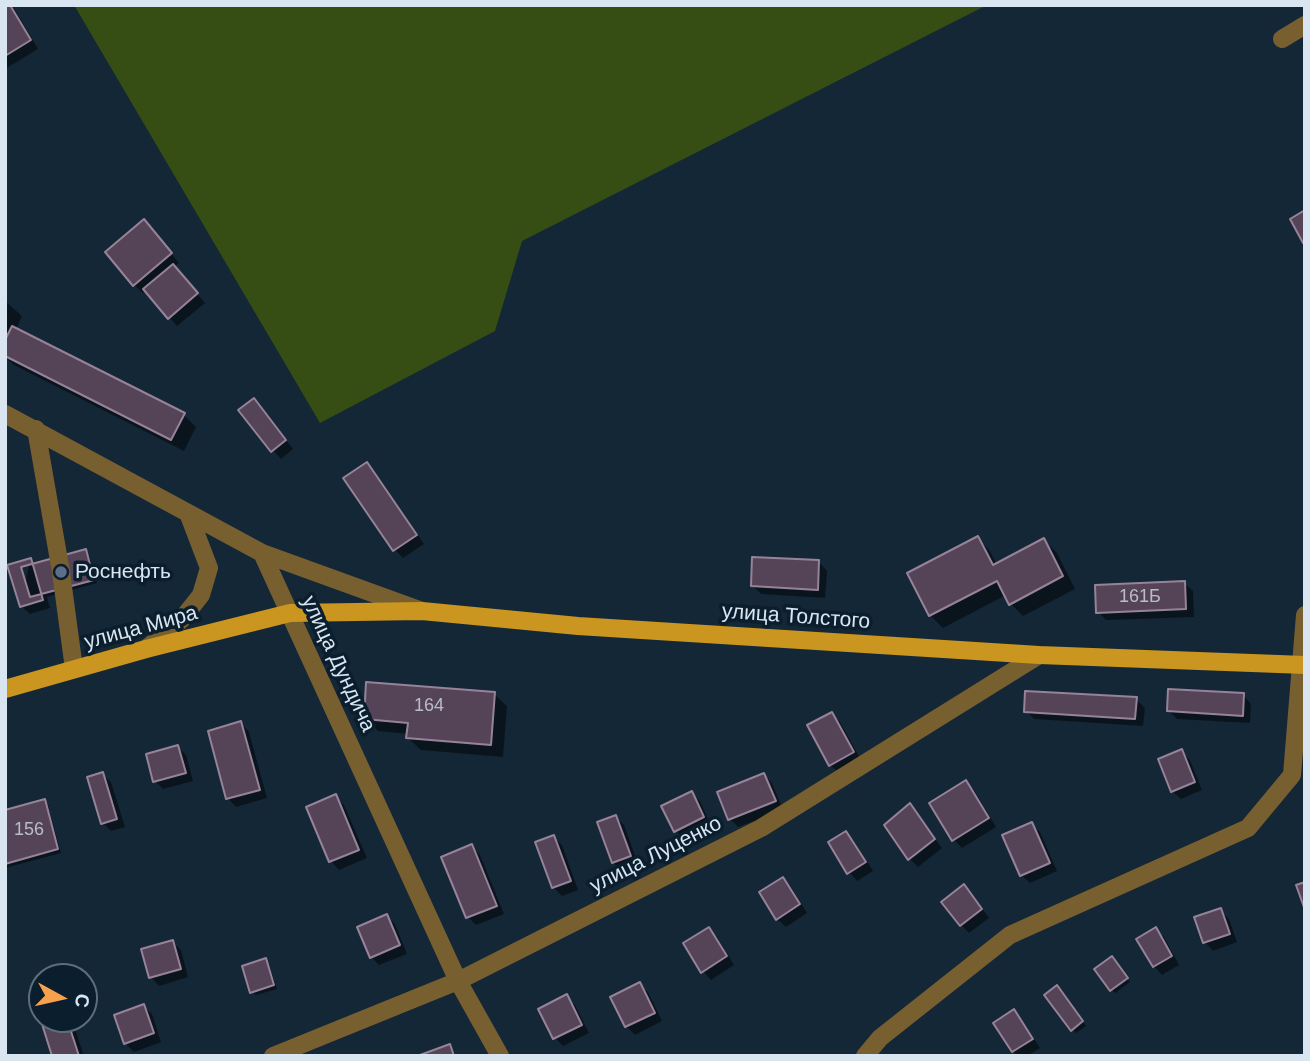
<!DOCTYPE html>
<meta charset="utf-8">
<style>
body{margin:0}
#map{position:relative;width:1310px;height:1061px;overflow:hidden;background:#142737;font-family:Helvetica,sans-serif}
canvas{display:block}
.frame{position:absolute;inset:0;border:7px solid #d9e5f0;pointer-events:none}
.north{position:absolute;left:28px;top:963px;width:70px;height:70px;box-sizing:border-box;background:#0b1e2d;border:2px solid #5d6e7b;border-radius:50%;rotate:98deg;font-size:19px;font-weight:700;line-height:28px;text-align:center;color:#d9e5f0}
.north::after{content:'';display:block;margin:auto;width:24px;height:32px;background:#f8a04b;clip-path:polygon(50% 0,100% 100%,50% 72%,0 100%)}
</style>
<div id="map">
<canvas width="1310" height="1061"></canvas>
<div class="frame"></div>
<div class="north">С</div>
</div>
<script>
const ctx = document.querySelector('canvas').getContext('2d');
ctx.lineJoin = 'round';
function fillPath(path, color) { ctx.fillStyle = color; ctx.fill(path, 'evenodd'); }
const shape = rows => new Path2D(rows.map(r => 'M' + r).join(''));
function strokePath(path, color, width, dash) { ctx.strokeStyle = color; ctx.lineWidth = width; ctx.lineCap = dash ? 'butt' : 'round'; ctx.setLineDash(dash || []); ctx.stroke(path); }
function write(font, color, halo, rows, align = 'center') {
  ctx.font = font + ' Helvetica,sans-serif'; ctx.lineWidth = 7; ctx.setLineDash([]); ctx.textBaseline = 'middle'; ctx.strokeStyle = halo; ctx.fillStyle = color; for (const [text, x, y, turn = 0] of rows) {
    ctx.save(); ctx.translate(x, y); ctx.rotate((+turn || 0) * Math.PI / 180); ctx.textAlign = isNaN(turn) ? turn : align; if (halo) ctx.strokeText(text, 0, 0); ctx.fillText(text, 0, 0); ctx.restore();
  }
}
const green = shape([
 [74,5,987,5,522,241,495,331,320,423]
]);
const shadow = shape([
 [5,5,12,5,38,49,5,69],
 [152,230,179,263,174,267,205,303,177,326,146,290,143,293,134,285],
 [5,301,22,316,16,330,184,415,196,427,184,451,14,365,5,357],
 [262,409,293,449,281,459,273,450],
 [367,464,375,473,424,544,403,558,395,550,346,479],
 [978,538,990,551,997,565,1044,540,1057,553,1075,589,1023,616,1010,603,1006,595,943,628,930,615],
 [85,551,89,555,97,583,47,597,50,608,30,614,21,606,30,560,35,565],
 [819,562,827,571,825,598,761,594,753,586],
 [1184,583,1193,591,1194,617,1106,620,1098,612],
 [494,694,507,706,503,757,421,750,408,738,409,734,378,731,366,719],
 [1243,695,1251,704,1250,723,1177,719,1169,711],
 [1136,699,1145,708,1143,726,1034,719,1026,711],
 [832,714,840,722,861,760,839,773,830,765],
 [241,723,249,732,267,798,236,807,228,798],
 [178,747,186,755,193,781,163,789,155,781],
 [1181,751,1190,760,1202,790,1181,799,1172,791],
 [102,774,111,782,125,827,111,831,103,823],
 [764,775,772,783,783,810,738,827,730,819],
 [965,782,974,790,996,827,962,848,954,840],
 [691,793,700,801,711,826,684,840,676,831,664,807],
 [336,797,344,805,367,858,339,870,331,861,308,808],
 [45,801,48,805,61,853,5,868,5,812],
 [910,806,942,848,918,867,910,859],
 [616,817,624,825,638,864,622,871,613,862],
 [1032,824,1040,832,1057,871,1030,883,1021,875],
 [846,833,854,841,873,871,857,881,849,872],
 [553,837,562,845,578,890,562,896,553,887],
 [471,846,480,855,504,914,476,925,468,917],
 [783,879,791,887,807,913,786,927,777,919],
 [972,895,989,918,969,933,961,925],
 [1220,910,1229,919,1237,942,1213,951,1205,942],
 [387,916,395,924,407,954,379,965,371,957],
 [709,929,717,937,734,965,711,980,703,971],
 [1155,929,1164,937,1179,965,1162,975,1154,966],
 [172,942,181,950,188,977,159,986,151,977],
 [265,960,269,964,277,989,256,995,252,992],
 [1115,962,1130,982,1115,993,1112,990],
 [639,984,648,992,662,1021,635,1035,626,1026],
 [1060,991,1086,1026,1076,1033,1072,1029],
 [566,997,575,1005,589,1033,563,1046,555,1038],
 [143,1006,152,1014,161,1042,134,1052,125,1043],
 [1014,1012,1022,1020,1040,1048,1027,1056,1018,1056,1013,1051],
 [62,1019,67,1019,74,1026,84,1056,54,1056]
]);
const building = shape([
 [5,5,10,5,31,40,5,56,5,5],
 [1305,210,1305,242,1303,243,1290,219,1305,210],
 [144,219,172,253,133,286,105,252,144,219],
 [173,264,198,293,168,319,143,289,173,264],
 [12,326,185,413,171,440,5,356,5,340,12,326],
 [254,398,286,440,271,452,238,410,254,398],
 [367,462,417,535,393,551,343,478,367,462],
 [978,536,993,565,1044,538,1063,576,1009,605,997,581,929,616,907,573,978,536],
 [86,549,94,580,30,597,21,567,86,549],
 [752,557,819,560,818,590,751,586,752,557],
 [31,558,43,600,20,607,7,565,31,558],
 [1185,581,1186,609,1096,613,1095,585,1185,581],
 [366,682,495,692,491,745,406,738,408,723,364,719,366,682],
 [1168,689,1244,693,1243,716,1167,711,1168,689],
 [1025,691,1137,697,1135,719,1024,712,1025,691],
 [832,712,854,752,829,766,807,725,832,712],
 [241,721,260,790,226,799,208,731,241,721],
 [178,745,186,773,153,782,146,754,178,745],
 [1182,749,1195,782,1171,792,1158,759,1182,749],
 [103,772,117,819,101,824,87,777,103,772],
 [764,773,776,801,728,820,717,792,764,773],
 [966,780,989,818,952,841,929,803,966,780],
 [692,791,704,817,674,832,661,806,692,791],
 [336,794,359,850,329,862,306,807,336,794],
 [45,799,58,849,5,864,5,810,45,799],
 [910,803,935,839,908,860,884,825,910,803],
 [616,815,631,856,612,863,597,822,616,815],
 [1032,822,1050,863,1020,876,1002,835,1032,822],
 [846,831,866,862,847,874,828,842,846,831],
 [554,835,571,881,552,888,535,842,554,835],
 [472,844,497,906,466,918,441,857,472,844],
 [783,877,800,904,776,920,759,892,783,877],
 [1305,882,1305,910,1296,885,1305,882],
 [964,884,982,909,960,926,941,902,964,884],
 [1221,908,1230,934,1203,943,1194,917,1221,908],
 [387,914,400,945,370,958,357,927,387,914],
 [709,927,727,956,701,973,683,943,709,927],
 [1156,927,1172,956,1153,967,1136,939,1156,927],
 [173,940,181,969,149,978,141,949,173,940],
 [1112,956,1128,978,1110,991,1094,969,1112,956],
 [266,958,274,985,250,993,242,966,266,958],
 [640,982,655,1013,625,1027,610,997,640,982],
 [1057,985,1083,1021,1071,1031,1044,995,1057,985],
 [567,994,582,1025,553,1039,538,1009,567,994],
 [144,1004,154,1033,124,1044,114,1015,144,1004],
 [1014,1009,1033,1039,1012,1052,993,1023,1014,1009],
 [57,1019,67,1019,79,1056,52,1056,42,1024,57,1019],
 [450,1044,454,1056,420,1056,420,1055,450,1044]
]);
const minor = shape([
 [1282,39,1305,25],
 [5,414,262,553,458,981,500,1056],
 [36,429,61,572,74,669],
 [262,553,422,611],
 [146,649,182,619,201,595,209,568,188,513],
 [273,1056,458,981,761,828,1039,655],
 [865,1056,880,1038,1010,935,1248,828,1292,775,1305,615]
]);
const major = shape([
 [5,689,146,649,290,613,422,611,578,626,1039,655,1305,665]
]);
const markers = [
 [61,572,7,"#5c6f8a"]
];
const numberNames = [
 ["161Б",1140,597],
 ["164",429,706],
 ["156",29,830]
];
const poiNames = [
 ["Роснефть",75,572]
];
const streetNames = [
 ["улица Толстого",796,617,4],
 ["улица Мира",141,628,-15],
 ["улица Дундича",338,664,65],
 ["улица Луценко",656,855,-27]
];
fillPath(green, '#364e13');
fillPath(shadow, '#0007');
fillPath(building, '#554457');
strokePath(building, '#978399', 2);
strokePath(minor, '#785f2f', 18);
strokePath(major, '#ca961f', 18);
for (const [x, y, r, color] of markers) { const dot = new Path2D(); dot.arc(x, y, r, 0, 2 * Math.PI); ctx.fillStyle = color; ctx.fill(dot); strokePath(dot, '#0b1e2d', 2.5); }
write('18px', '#b8bdca', null, numberNames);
write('21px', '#d9e5f0', '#0b1e2d', poiNames, 'left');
write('21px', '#d9e5f0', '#0b1e2d', streetNames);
</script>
